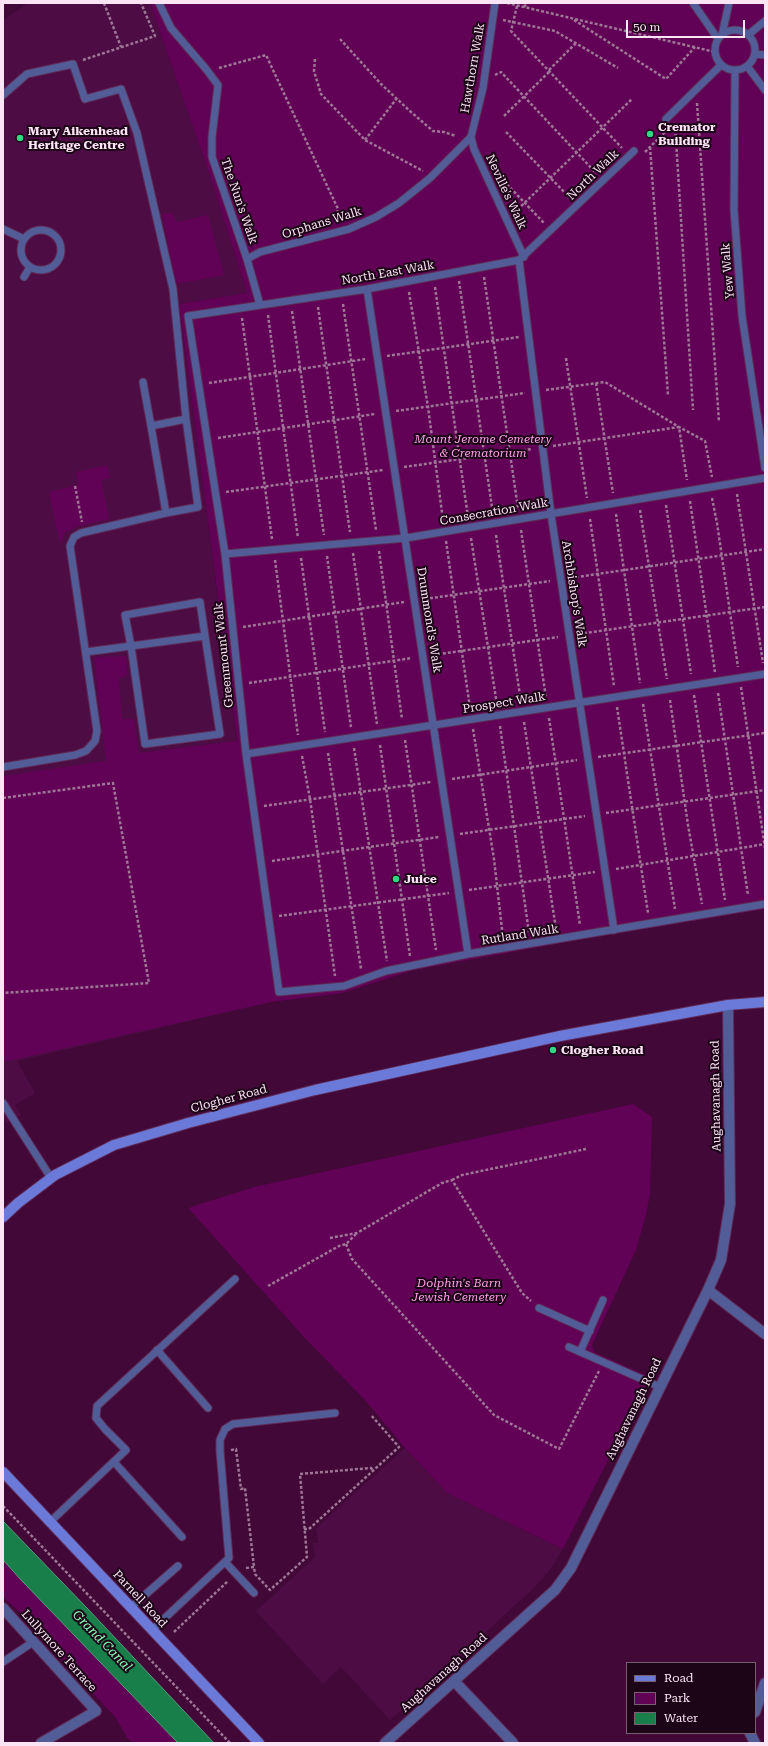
<!DOCTYPE html>
<style>
body{margin:0}
#map{position:relative;width:768px;height:1746px;overflow:hidden;background:#410838;font-family:"Roboto Serif",serif}
canvas{display:block}
.frame{position:absolute;inset:0;border:4px solid #fbe5f5;pointer-events:none}
.legend{position:absolute;left:626px;top:1662px;width:130px;height:72px;box-sizing:border-box;background:#1b0517;border:1px solid #755f70;margin:0;padding:5px 7px;list-style:none;font-size:12px;color:#fbe5f5}
.legend li{display:flex;align-items:center;gap:8px;height:20px}
.legend b{width:20px;border:1px solid #755f70}
.scale{position:absolute;left:626px;top:20px;width:119px;height:18px;box-sizing:border-box;border:2px solid #fbe5f5;border-top:0;padding-left:5px;font-size:12px;line-height:14px;white-space:nowrap;color:#fbe5f5;-webkit-text-stroke:3px #1b0517;paint-order:stroke}
</style>
<div id="map">
<canvas width="768" height="1746"></canvas>
<div class="frame"></div>
<ul class="legend">
<li><b style="height:5px;background:#6b79d8"></b>Road</li>
<li><b style="height:11px;background:#620256"></b>Park</li>
<li><b style="height:11px;background:#187f4a"></b>Water</li>
</ul>
<div class="scale">50 m</div>
</div>
<script>
const ctx = document.querySelector('canvas').getContext('2d');
ctx.lineJoin = 'round';
function fillPath(path, color) { ctx.fillStyle = color; ctx.fill(path, 'evenodd'); }
const shape = rows => new Path2D(rows.map(r => 'M' + r).join(''));
function strokePath(path, color, width, dash) { ctx.strokeStyle = color; ctx.lineWidth = width; ctx.lineCap = dash ? 'butt' : 'round'; ctx.setLineDash(dash || []); ctx.stroke(path); }
function write(font, color, halo, rows, align = 'center') {
  ctx.font = font + ' "Roboto Serif",serif'; ctx.lineWidth = 4; ctx.setLineDash([]); ctx.textBaseline = 'middle'; ctx.strokeStyle = halo; ctx.fillStyle = color; for (const [text, x, y, turn = 0] of rows) {
    ctx.save(); ctx.translate(x, y); ctx.rotate((+turn || 0) * Math.PI / 180); ctx.textAlign = isNaN(turn) ? turn : align; if (halo) ctx.strokeText(text, 0, 0); ctx.fillText(text, 0, 0); ctx.restore();
  }
}
const built = shape([
 [28,3,150,3,209,173,247,293,179,304,271,1002,17,1061,35,1093,15,1105,21,1115,7,1123,3,1118,3,20],
 [405,1448,447,1493,563,1549,552,1567,536,1586,390,1720,341,1667,323,1684,256,1611,315,1557,313,1543,318,1543,316,1528]
]);
const green = shape([
 [150,3,765,3,765,909,577,940,414,970,342,993,271,1002,3,1062,3,776,106,761,94,657,126,656,128,675,119,678,122,719,134,719,139,753,237,741,179,304,247,293,209,173],
 [172,213,177,222,208,215,224,275,176,284,162,214],
 [107,465,110,478,101,480,109,519,76,527,65,533,60,544,49,492,78,485,76,472],
 [633,1104,652,1117,650,1194,646,1215,636,1250,592,1345,594,1352,650,1377,563,1549,447,1493,405,1448,365,1400,303,1336,189,1209,191,1207,254,1187],
 [3,1560,23,1582,178,1743,133,1743,127,1738,116,1718,44,1641,37,1628,3,1597]
]);
const water = shape([
 [3,1521,87,1608,214,1743,178,1743,23,1582,3,1560,3,1521]
]);
const path = shape([
 [104,3,121,47],
 [507,3,715,52],
 [517,6,511,31,622,148],
 [524,7,527,3],
 [503,20,555,31,618,68],
 [574,20,666,79,695,47],
 [340,39,381,84,411,112,433,131,444,132,456,136],
 [315,59,314,71,321,94,365,140,423,171],
 [83,60,155,36,141,3],
 [219,68,266,55,338,209,337,214,340,220],
 [549,70,576,43],
 [495,75,501,72,596,173],
 [697,103,719,422],
 [504,116,550,71],
 [675,124,693,410],
 [506,132,570,198],
 [365,140,397,98],
 [650,147,668,395],
 [645,152,667,130],
 [500,177,544,223],
 [514,213,632,99],
 [484,277,518,508],
 [459,281,493,514],
 [435,287,468,517],
 [409,292,428,407,443,520],
 [343,304,376,530],
 [318,307,350,532],
 [292,311,324,535],
 [268,315,298,538],
 [242,318,272,539],
 [387,356,519,337],
 [566,358,587,498],
 [209,383,366,359],
 [596,383,613,493],
 [546,390,605,382,679,427,705,441,712,477],
 [396,411,525,393],
 [218,438,375,414],
 [553,446,679,427,687,480],
 [404,467,532,449],
 [75,486,82,522],
 [226,492,383,470],
 [737,494,763,663],
 [712,498,717,523,738,667],
 [690,501,715,672],
 [666,505,691,674],
 [640,510,667,679],
 [616,514,640,683],
 [590,519,614,686],
 [521,530,546,698],
 [496,535,521,702],
 [471,538,497,705],
 [446,541,470,708],
 [379,551,402,719],
 [353,553,377,724],
 [327,556,351,727],
 [301,558,325,732],
 [275,560,298,735],
 [571,578,765,549],
 [425,599,550,581],
 [243,627,404,602],
 [579,634,765,607],
 [433,655,558,637],
 [249,683,412,658],
 [741,687,765,848],
 [718,693,748,895],
 [694,695,725,900],
 [670,700,688,825,702,904],
 [643,704,675,909],
 [617,707,648,913],
 [549,718,580,925],
 [524,722,556,929],
 [500,726,529,933],
 [473,729,494,859,503,938],
 [405,740,436,950],
 [380,745,410,956],
 [354,748,387,961],
 [328,753,361,969],
 [302,756,310,799,335,976],
 [598,757,765,733],
 [452,779,577,760],
 [3,798,113,783,149,983,3,993],
 [264,806,431,782],
 [606,813,765,790],
 [460,834,585,816],
 [272,861,439,837],
 [616,869,765,844],
 [469,890,595,872],
 [279,916,449,893],
 [452,1180,462,1175,586,1149],
 [330,1238,357,1233,442,1183,452,1180,522,1293,531,1301],
 [346,1244,352,1259,494,1415,559,1449,599,1371],
 [268,1286,339,1246,346,1244,357,1233],
 [231,1450,236,1449,241,1489,245,1488,254,1567],
 [3,1506,230,1743],
 [304,1529,309,1529,399,1447,371,1415],
 [246,1568,254,1567,255,1574,270,1590,307,1557,300,1474,371,1468,373,1470],
 [174,1632,228,1581]
]);
const lane = shape([
 [159,3,171,28,206,69,218,85,212,137,212,157,247,259,260,305],
 [495,3,483,88,471,137,474,149,524,257],
 [693,3,718,39],
 '715 50a20 20 0 1 1 40 0a20 20 0 1 1-40 0Z',
 [722,35,729,3],
 [748,35,765,21],
 [755,54,765,55],
 [747,66,765,90],
 [735,70,734,210,742,316,765,468],
 [3,95,27,74,73,64,85,99,121,89,137,133,173,289,186,419,198,507,166,513],
 [666,119,721,65],
 [634,151,519,260,367,289,188,316,225,554,246,754,279,992,344,986,386,971,468,954,765,904],
 [3,229,24,239],
 '21 250a20 20 0 1 1 40 0a20 20 0 1 1-40 0Z',
 [247,259,260,252,349,229,376,217,399,203,430,178,471,137],
 [519,260,551,514,614,930],
 [24,277,30,267],
 [367,289,468,954],
 [143,382,151,426],
 [225,554,406,538,765,478],
 [86,652,131,646,205,636,220,734,145,744,131,646,125,615,200,602,205,636],
 [246,754,765,674],
 [3,767,75,755,86,751,95,741,97,731,70,546,74,537,81,533,166,513,151,426,186,419],
 [3,1103,51,1178],
 [539,1308,590,1331],
 [569,1347,660,1387],
 [157,1350,208,1408],
 [580,1352,603,1300],
 [114,1462,182,1537],
 [50,1522,126,1450,105,1429,96,1418,97,1406,235,1279],
 [225,1562,254,1593],
 [130,1608,178,1566],
 [152,1630,229,1558,220,1451,220,1440,225,1429,233,1424,335,1413],
 [3,1662,33,1642]
]);
const street = shape([
 [708,1290,765,1334],
 [3,1608,96,1711,41,1743],
 [455,1682,513,1743],
 [755,1712,765,1683],
 [750,1733,755,1743],
 [385,1743,555,1590,571,1568,708,1290,721,1260,730,1204,728,1005]
]);
const secondary = shape([
 [3,1217,18,1203,55,1175,114,1145,188,1123,315,1090,560,1036,728,1005,765,1002],
 [3,1472,259,1743]
]);
const markers = [
 [650,134,4,"#30d883"],
 [20,138,4,"#30d883"],
 [396,879,4,"#30d883"],
 [553,1050,4,"#30d883"]
];
const streetNames = [
 ["Hawthorn Walk",473,68,-80],
 ["North Walk",593,175,-44],
 ["Neville's Walk",506,192,65],
 ["The Nun's Walk",239,201,71],
 ["Orphans Walk",322,223,-17],
 ["Yew Walk",728,271,-95],
 ["North East Walk",388,273,-10],
 ["Consecration Walk",494,512,-10],
 ["Archbishop's Walk",574,594,81],
 ["Drummond's Walk",429,620,81],
 ["Greenmount Walk",224,655,-96],
 ["Prospect Walk",504,703,-9],
 ["Rutland Walk",520,935,-9],
 ["Aughavanagh Road",716,1096,-91],
 ["Clogher Road",229,1099,-15],
 ["Aughavanagh Road",634,1409,-64],
 ["Parnell Road",140,1599,47],
 ["Lullymore Terrace",59,1651,48],
 ["Aughavanagh Road",444,1673,-42]
];
const poiNames = [
 ["Cremator",658,127],
 ["Building",658,141],
 ["Mary Aikenhead",28,131],
 ["Heritage Centre",28,145],
 ["Juice",404,879],
 ["Clogher Road",561,1050]
];
const parkNames = [
 ["Mount Jerome Cemetery",483,439],
 ["& Crematorium",483,453],
 ["Dolphin's Barn",459,1283],
 ["Jewish Cemetery",459,1297]
];
const waterNames = [
 ["Grand Canal",102,1641,46]
];
fillPath(built, '#4d0d44');
fillPath(green, '#620256');
fillPath(water, '#187f4a');
strokePath(water, '#5c9e7d', 1);
strokePath(lane, '#5f2b56', 9);
strokePath(street, '#5f2b56', 12);
strokePath(secondary, '#5f2b56', 12);
strokePath(path, '#9e7696', 2.5, [3, 2]);
strokePath(lane, '#525c97', 7);
strokePath(street, '#525c97', 10);
strokePath(secondary, '#6b79d8', 10);
for (const [x, y, r, color] of markers) { const dot = new Path2D(); dot.arc(x, y, r, 0, 2 * Math.PI); ctx.fillStyle = color; ctx.fill(dot); strokePath(dot, '#1b0517', 1.5); }
write('12px', '#fbe5f5', '#1b0517', streetNames);
write('bold 12px', '#fbe5f5', '#1b0517', poiNames, 'left');
write('italic 12px', '#fe9ee9', '#1b0517', parkNames);
write('italic 13px', '#89fcb5', '#1b0517', waterNames);
</script>
